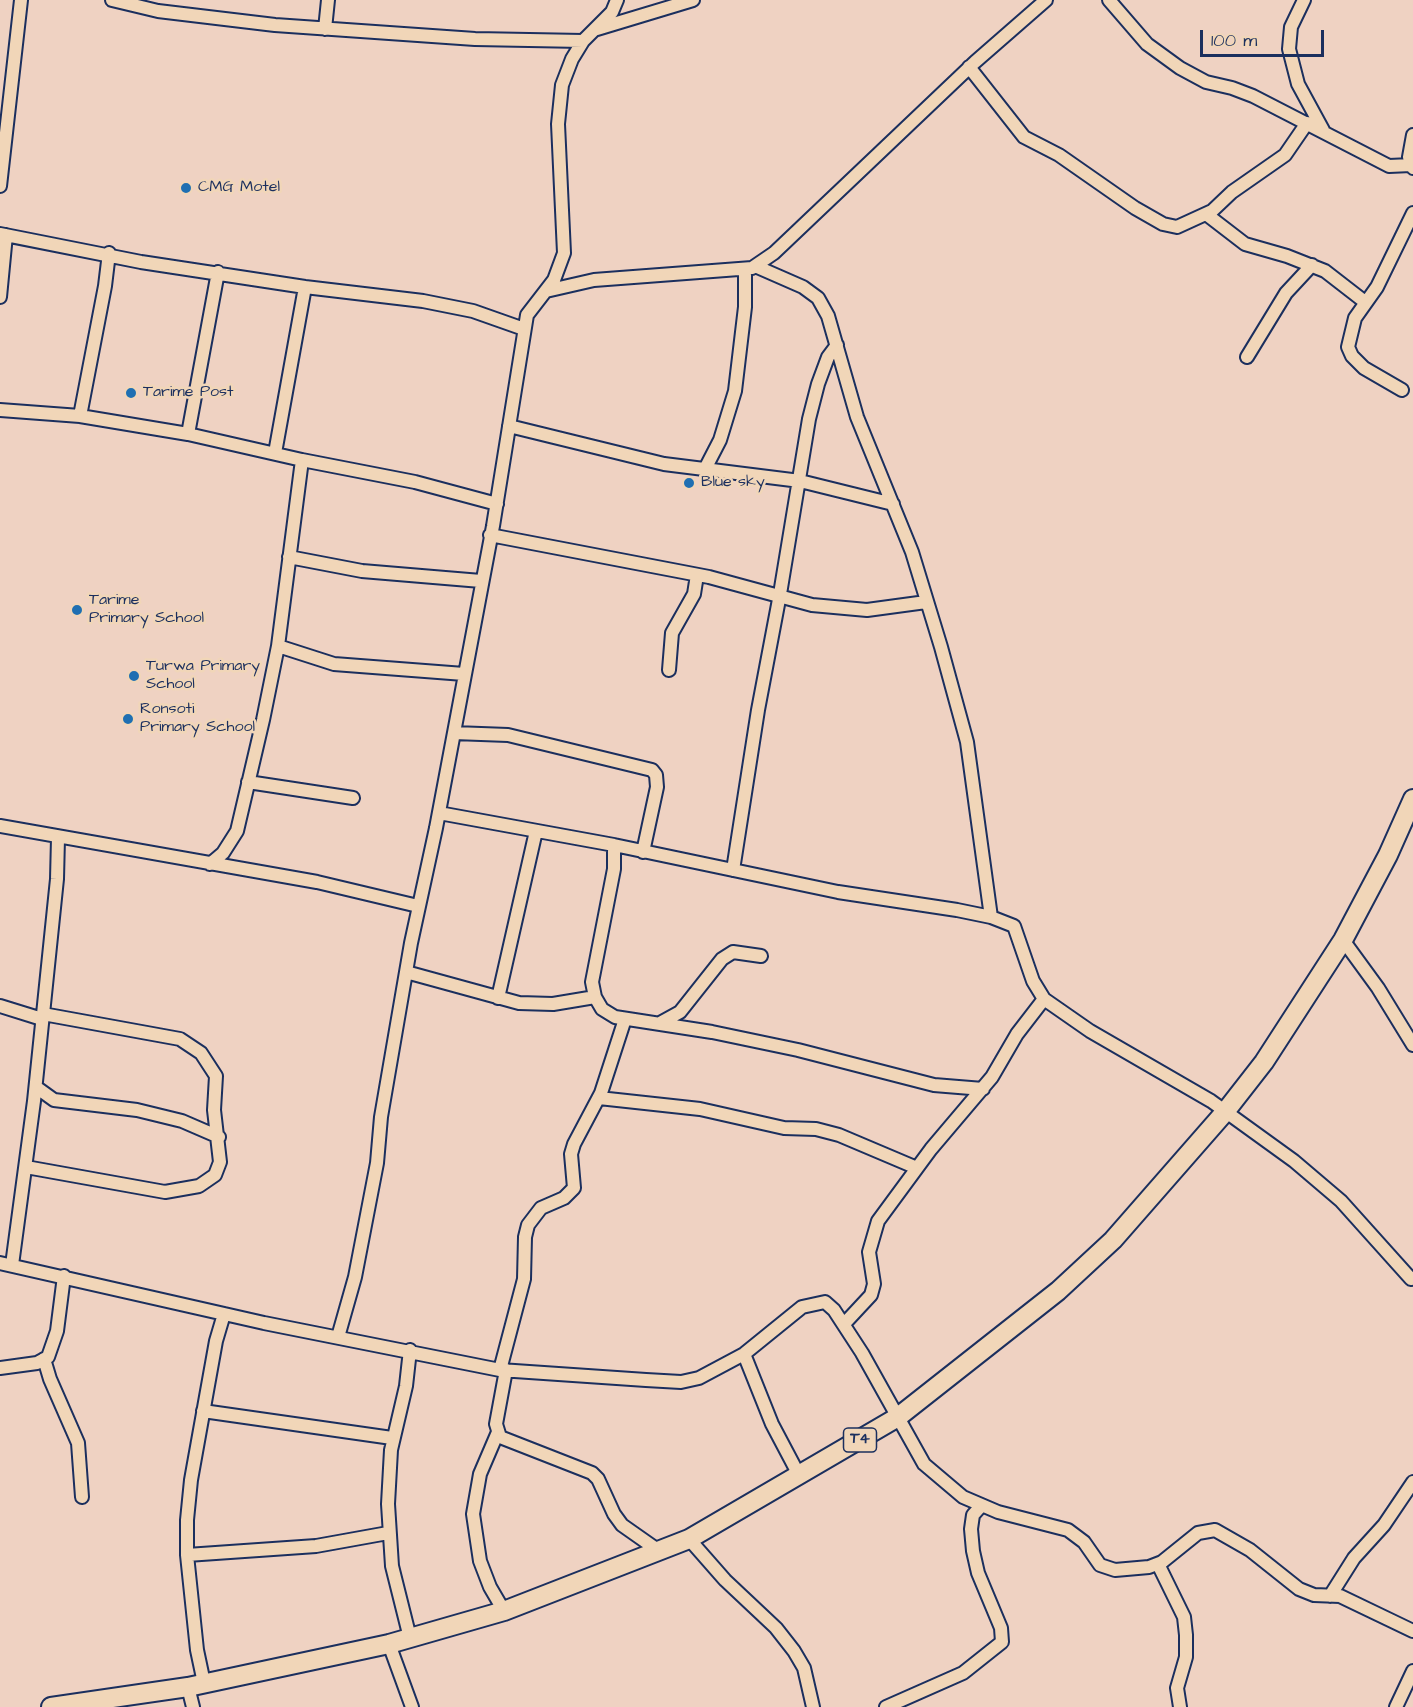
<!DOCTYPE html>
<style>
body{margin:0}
#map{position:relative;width:1413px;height:1707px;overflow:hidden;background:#efd2c2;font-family:"Architects Daughter",sans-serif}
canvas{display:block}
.scale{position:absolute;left:1200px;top:30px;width:124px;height:27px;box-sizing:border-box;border:3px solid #1b2f5e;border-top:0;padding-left:8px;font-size:18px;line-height:21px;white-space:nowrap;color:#1b2f5e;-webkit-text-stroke:4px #f1d6b8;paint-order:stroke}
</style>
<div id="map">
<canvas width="1413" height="1707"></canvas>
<div class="scale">100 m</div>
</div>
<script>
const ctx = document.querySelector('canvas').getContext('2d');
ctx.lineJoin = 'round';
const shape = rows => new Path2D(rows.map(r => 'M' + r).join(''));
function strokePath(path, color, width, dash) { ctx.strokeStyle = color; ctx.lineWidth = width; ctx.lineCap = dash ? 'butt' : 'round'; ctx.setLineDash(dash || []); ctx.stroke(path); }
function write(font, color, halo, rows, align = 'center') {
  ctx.font = font + ' "Architects Daughter",sans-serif'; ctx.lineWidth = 5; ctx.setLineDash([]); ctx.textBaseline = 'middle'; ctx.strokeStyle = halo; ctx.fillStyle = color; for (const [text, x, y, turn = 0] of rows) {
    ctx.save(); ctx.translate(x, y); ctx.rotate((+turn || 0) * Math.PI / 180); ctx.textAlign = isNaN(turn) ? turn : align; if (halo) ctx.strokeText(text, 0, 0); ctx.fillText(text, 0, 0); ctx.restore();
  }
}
const minor = shape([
 [112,0,158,11,275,25,475,39,583,41],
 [1109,0,1147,44,1180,68,1206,82,1232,88,1253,96,1389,166,1411,165],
 [1304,0,1291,27,1289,49,1298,84,1323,130],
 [325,29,328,0],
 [597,29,693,0],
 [969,67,1024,137,1059,155,1135,208,1163,224,1177,227,1212,211,1232,192,1285,155,1307,123],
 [1413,135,1409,157,1413,168],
 [0,186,21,0],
 [1206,214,1245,244,1287,256,1325,271,1365,302],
 [0,234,141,262,305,287,423,301,473,311,524,329],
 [755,266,803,287,818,298,828,316,857,417,912,552,941,647,967,742,991,917],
 [546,291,594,280,752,268,774,253,975,62,1046,0],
 [0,297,6,235],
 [1247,357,1286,293,1312,265],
 [1402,390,1364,368,1352,356,1348,347,1355,318,1377,287,1413,213],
 [0,410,80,416,188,434,302,460,278,646,263,720,237,831,223,853,210,864],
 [80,416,105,286,109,253],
 [509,426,664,464,800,481,893,504],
 [188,434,218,272],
 [275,453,305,287],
 [302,460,415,482,497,504],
 [705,469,720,440,735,391,745,307,745,270],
 [490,535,709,577,812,605,867,610,926,602],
 [289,557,362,571,481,581],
 [278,646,334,664,464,674],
 [669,670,672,633,694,594,697,575],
 [454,733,508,735,652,770,656,775,657,787,643,852],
 [248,782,353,798],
 [439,813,614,845,838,892,957,910,991,917,1014,926,1033,981,1044,999,1090,1031,1211,1101,1294,1161,1341,1201,1411,1279],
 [0,826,317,882,418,906],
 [614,845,614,869,592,982,595,997,602,1009,615,1017,712,1032,798,1050,934,1085,983,1089],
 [733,870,758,710,780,594,809,419,818,384,828,357,837,345],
 [1343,940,1378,988,1413,1045],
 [406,972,519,1003,553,1004,595,997],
 [498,998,536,831],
 [0,1006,42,1019],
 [660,1023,680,1012,722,959,733,952,761,956],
 [36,1087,54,1100,137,1110,182,1121,219,1137],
 [599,1098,700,1109,784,1128,816,1129,839,1135,917,1168],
 [26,1167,165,1192,199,1186,215,1175,220,1162,214,1110,216,1076,201,1053,180,1039,43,1014],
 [0,1263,264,1323,500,1370,646,1380,681,1382,699,1378,744,1354,802,1307,825,1302,834,1310,862,1353,924,1464,963,1497,998,1512,1068,1530,1084,1542,1100,1565,1115,1570,1149,1567,1162,1562,1198,1533,1215,1530,1250,1550,1299,1589,1314,1595,1340,1596,1413,1631],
 [12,1265,34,1101,57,879,58,838],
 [844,1324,871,1295,874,1284,869,1252,878,1221,931,1149,992,1077,1017,1034,1044,999],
 [338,1337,355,1277,377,1163,381,1117,411,943,436,828,493,526,527,315,554,280,564,253,558,124,562,85,572,59,583,41,612,12,617,0],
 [410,1350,406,1386,391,1450,388,1504,392,1566,410,1638],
 [744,1354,772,1424,800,1477],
 [44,1359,50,1379,78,1443,82,1497],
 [0,1368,37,1363,48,1357,57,1331,64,1276],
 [500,1370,524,1279,525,1237,528,1225,541,1208,564,1198,574,1188,571,1154,574,1144,601,1093,625,1019],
 [506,1370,496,1424,500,1437,592,1473,598,1479,614,1514,622,1525,659,1551],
 [203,1411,392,1438],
 [498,1432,480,1474,473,1514,480,1561,490,1587,504,1611],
 [689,1539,725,1580,776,1628,794,1651,804,1668,813,1707],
 [187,1555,316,1546,388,1533],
 [1158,1564,1184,1617,1186,1635,1186,1657,1177,1688,1180,1707],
 [1330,1596,1354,1558,1384,1525,1413,1482],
 [389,1644,412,1707],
 [204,1683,197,1650,187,1555,187,1520,191,1480,216,1341,224,1314],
 [188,1687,193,1707],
 [886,1707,963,1673,1002,1642,1001,1628,978,1573,973,1551,971,1529,973,1515,981,1506],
 [1396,1707,1413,1671]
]);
const highway = shape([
 [51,1707,188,1687,389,1644,504,1611,689,1539,898,1417,1058,1291,1113,1240,1225,1112,1264,1062,1343,940,1388,855,1413,799]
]);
const markers = [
 [186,188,6,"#1f6fb2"],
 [131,393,6,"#1f6fb2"],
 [689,483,6,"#1f6fb2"],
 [77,610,6,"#1f6fb2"],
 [134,676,6,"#1f6fb2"],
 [128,719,6,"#1f6fb2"]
];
const shields = [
 [860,1440,33]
];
const shieldNames = [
 ["T4",860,1440]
];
const poiNames = [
 ["CMG Motel",198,188],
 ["Tarime Post",143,393],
 ["Blue sky",701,483],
 ["Tarime",89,601],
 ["Primary School",89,619],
 ["Turwa Primary",146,667],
 ["School",146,685],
 ["Ronsoti",140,710],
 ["Primary School",140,728]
];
strokePath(minor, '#1b2f5e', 16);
strokePath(highway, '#1b2f5e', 22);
strokePath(minor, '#f1d6b8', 12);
strokePath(highway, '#f1d6b8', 18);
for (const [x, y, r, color] of markers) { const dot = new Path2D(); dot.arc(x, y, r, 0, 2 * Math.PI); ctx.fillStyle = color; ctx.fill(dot); strokePath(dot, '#f1d6b8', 2); }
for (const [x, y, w] of shields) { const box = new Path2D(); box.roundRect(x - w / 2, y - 12, w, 24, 4.5); ctx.fillStyle = '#f1d6b8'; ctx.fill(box); strokePath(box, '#1b2f5e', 1.5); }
write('bold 15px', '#1b2f5e', null, shieldNames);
write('16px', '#1b2f5e', '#f1d6b8', poiNames, 'left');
</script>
